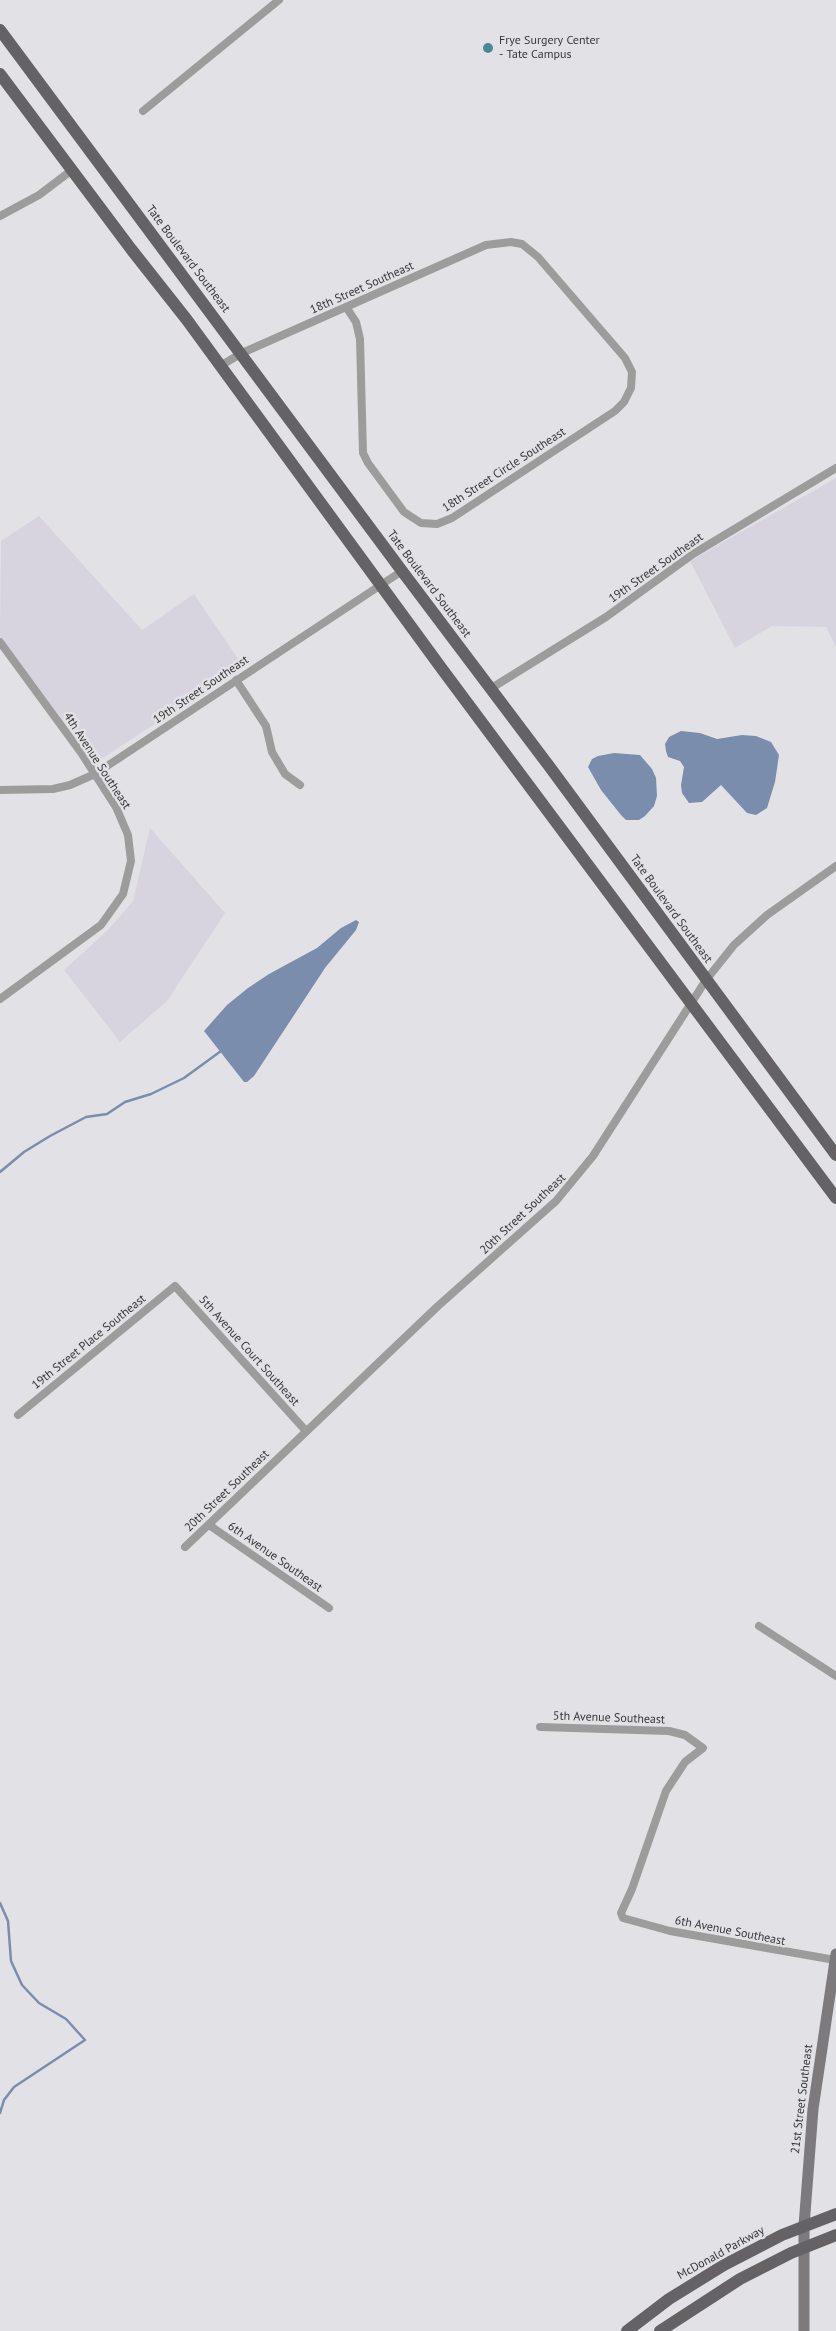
<!DOCTYPE html>
<style>
body{margin:0}
canvas{display:block;background:#e2e1e5}
</style>
<canvas width="836" height="2331"></canvas>
<script>
const ctx = document.querySelector('canvas').getContext('2d');
ctx.lineJoin = 'round';
function fillPath(path, color) { ctx.fillStyle = color; ctx.fill(path, 'evenodd'); }
const shape = rows => new Path2D(rows.map(r => 'M' + r).join(''));
function strokePath(path, color, width, dash) { ctx.strokeStyle = color; ctx.lineWidth = width; ctx.lineCap = dash ? 'butt' : 'round'; ctx.setLineDash(dash || []); ctx.stroke(path); }
function write(font, color, halo, rows, align = 'center') {
  ctx.font = font + ' "PT Sans",sans-serif'; ctx.lineWidth = 5; ctx.setLineDash([]); ctx.textBaseline = 'middle'; ctx.strokeStyle = halo; ctx.fillStyle = color; for (const [text, x, y, turn = 0] of rows) {
    ctx.save(); ctx.translate(x, y); ctx.rotate((+turn || 0) * Math.PI / 180); ctx.textAlign = isNaN(turn) ? turn : align; if (halo) ctx.strokeText(text, 0, 0); ctx.fillText(text, 0, 0); ctx.restore();
  }
}
const built = shape([
 [836,478,836,647,826,627,772,626,735,648,690,561],
 [39,516,142,630,194,594,243,666,95,763,0,636,1,541],
 [150,828,225,913,167,1001,120,1042,64,970,108,930,133,901]
]);
const water = shape([
 [681,731,700,733,717,739,742,735,756,736,771,742,779,755,775,782,767,808,756,815,747,813,721,785,702,802,689,803,682,793,681,785,684,767,680,761,668,757,666,751,665,744,669,737],
 [614,753,640,755,652,769,656,778,657,796,654,806,645,816,639,820,626,820,621,815,601,790,588,767,592,759,598,756],
 [356,920,359,922,356,930,325,968,254,1076,247,1082,244,1082,204,1031,227,1005,248,988,269,974,317,948,341,928]
]);
const stream = shape([
 [0,1172,24,1152,50,1136,86,1117,107,1114,125,1102,151,1094,184,1078,221,1051],
 [0,1903,8,1921,11,1961,22,1985,39,2003,66,2019,85,2040,14,2087,4,2100,0,2113]
]);
const street = shape([
 [143,111,279,0],
 [0,216,39,195,72,170],
 [220,366,242,353,486,245,511,242,522,244,538,257,625,358,632,372,631,388,624,402,615,411,452,518,437,524,421,523,404,512,368,463,363,453,360,339,356,322,346,307],
 [0,642,82,754,116,807,128,835,131,861,123,894,101,925,0,999],
 [236,680,266,726,272,752,285,774,300,785],
 [490,689,606,617,693,554,836,468],
 [0,790,53,789,70,785,95,774,402,571],
 [18,1415,175,1286,306,1431],
 [209,1525,329,1608],
 [185,1547,438,1306,556,1201,593,1156,706,980,734,945,767,915,836,866],
 [759,1626,836,1676],
 [540,1727,669,1731,685,1735,703,1748,685,1762,666,1791,632,1889,621,1913,623,1918,670,1931,835,1960]
]);
const secondary = shape([
 [804,2331,804,2226,813,2109,836,1954]
]);
const primary = shape([
 [0,30,402,571,549,766,836,1155],
 [0,74,131,249,187,320,442,669,836,1198],
 [627,2331,669,2299,724,2265,782,2235,836,2214],
 [660,2331,740,2279,791,2253,836,2235]
]);
const markers = [
 [488,48,6,"#448b94"]
];
const poiNames = [
 ["Frye Surgery Center",499,41],
 ["- Tate Campus",499,55]
];
const streetNames = [
 ["Tate Boulevard Southeast",188,259,53],
 ["18th Street Southeast",362,288,-24],
 ["18th Street Circle Southeast",504,470,-33],
 ["19th Street Southeast",656,568,-35],
 ["Tate Boulevard Southeast",429,584,53],
 ["19th Street Southeast",201,690,-34],
 ["4th Avenue Southeast",97,761,57],
 ["Tate Boulevard Southeast",671,909,54],
 ["20th Street Southeast",523,1214,-43],
 ["19th Street Place Southeast",89,1342,-39],
 ["5th Avenue Court Southeast",249,1351,48],
 ["20th Street Southeast",227,1491,-44],
 ["6th Avenue Southeast",275,1557,35],
 ["5th Avenue Southeast",609,1718,2],
 ["6th Avenue Southeast",730,1931,11],
 ["21st Street Southeast",802,2099,-83],
 ["McDonald Parkway",721,2253,-29]
];
fillPath(built, '#d7d4df');
fillPath(water, '#7b8dad');
strokePath(stream, '#7b8dad', 2.5);
strokePath(street, '#9d9c9d', 8);
strokePath(secondary, '#7c7a7c', 11);
strokePath(primary, '#646265', 12);
for (const [x, y, r, color] of markers) { const dot = new Path2D(); dot.arc(x, y, r, 0, 2 * Math.PI); ctx.fillStyle = color; ctx.fill(dot); strokePath(dot, '#e2e1e5', 2); }
write('12px', '#363637', '#e2e1e5', poiNames, 'left');
write('12px', '#363637', '#e2e1e5', streetNames);
</script>
